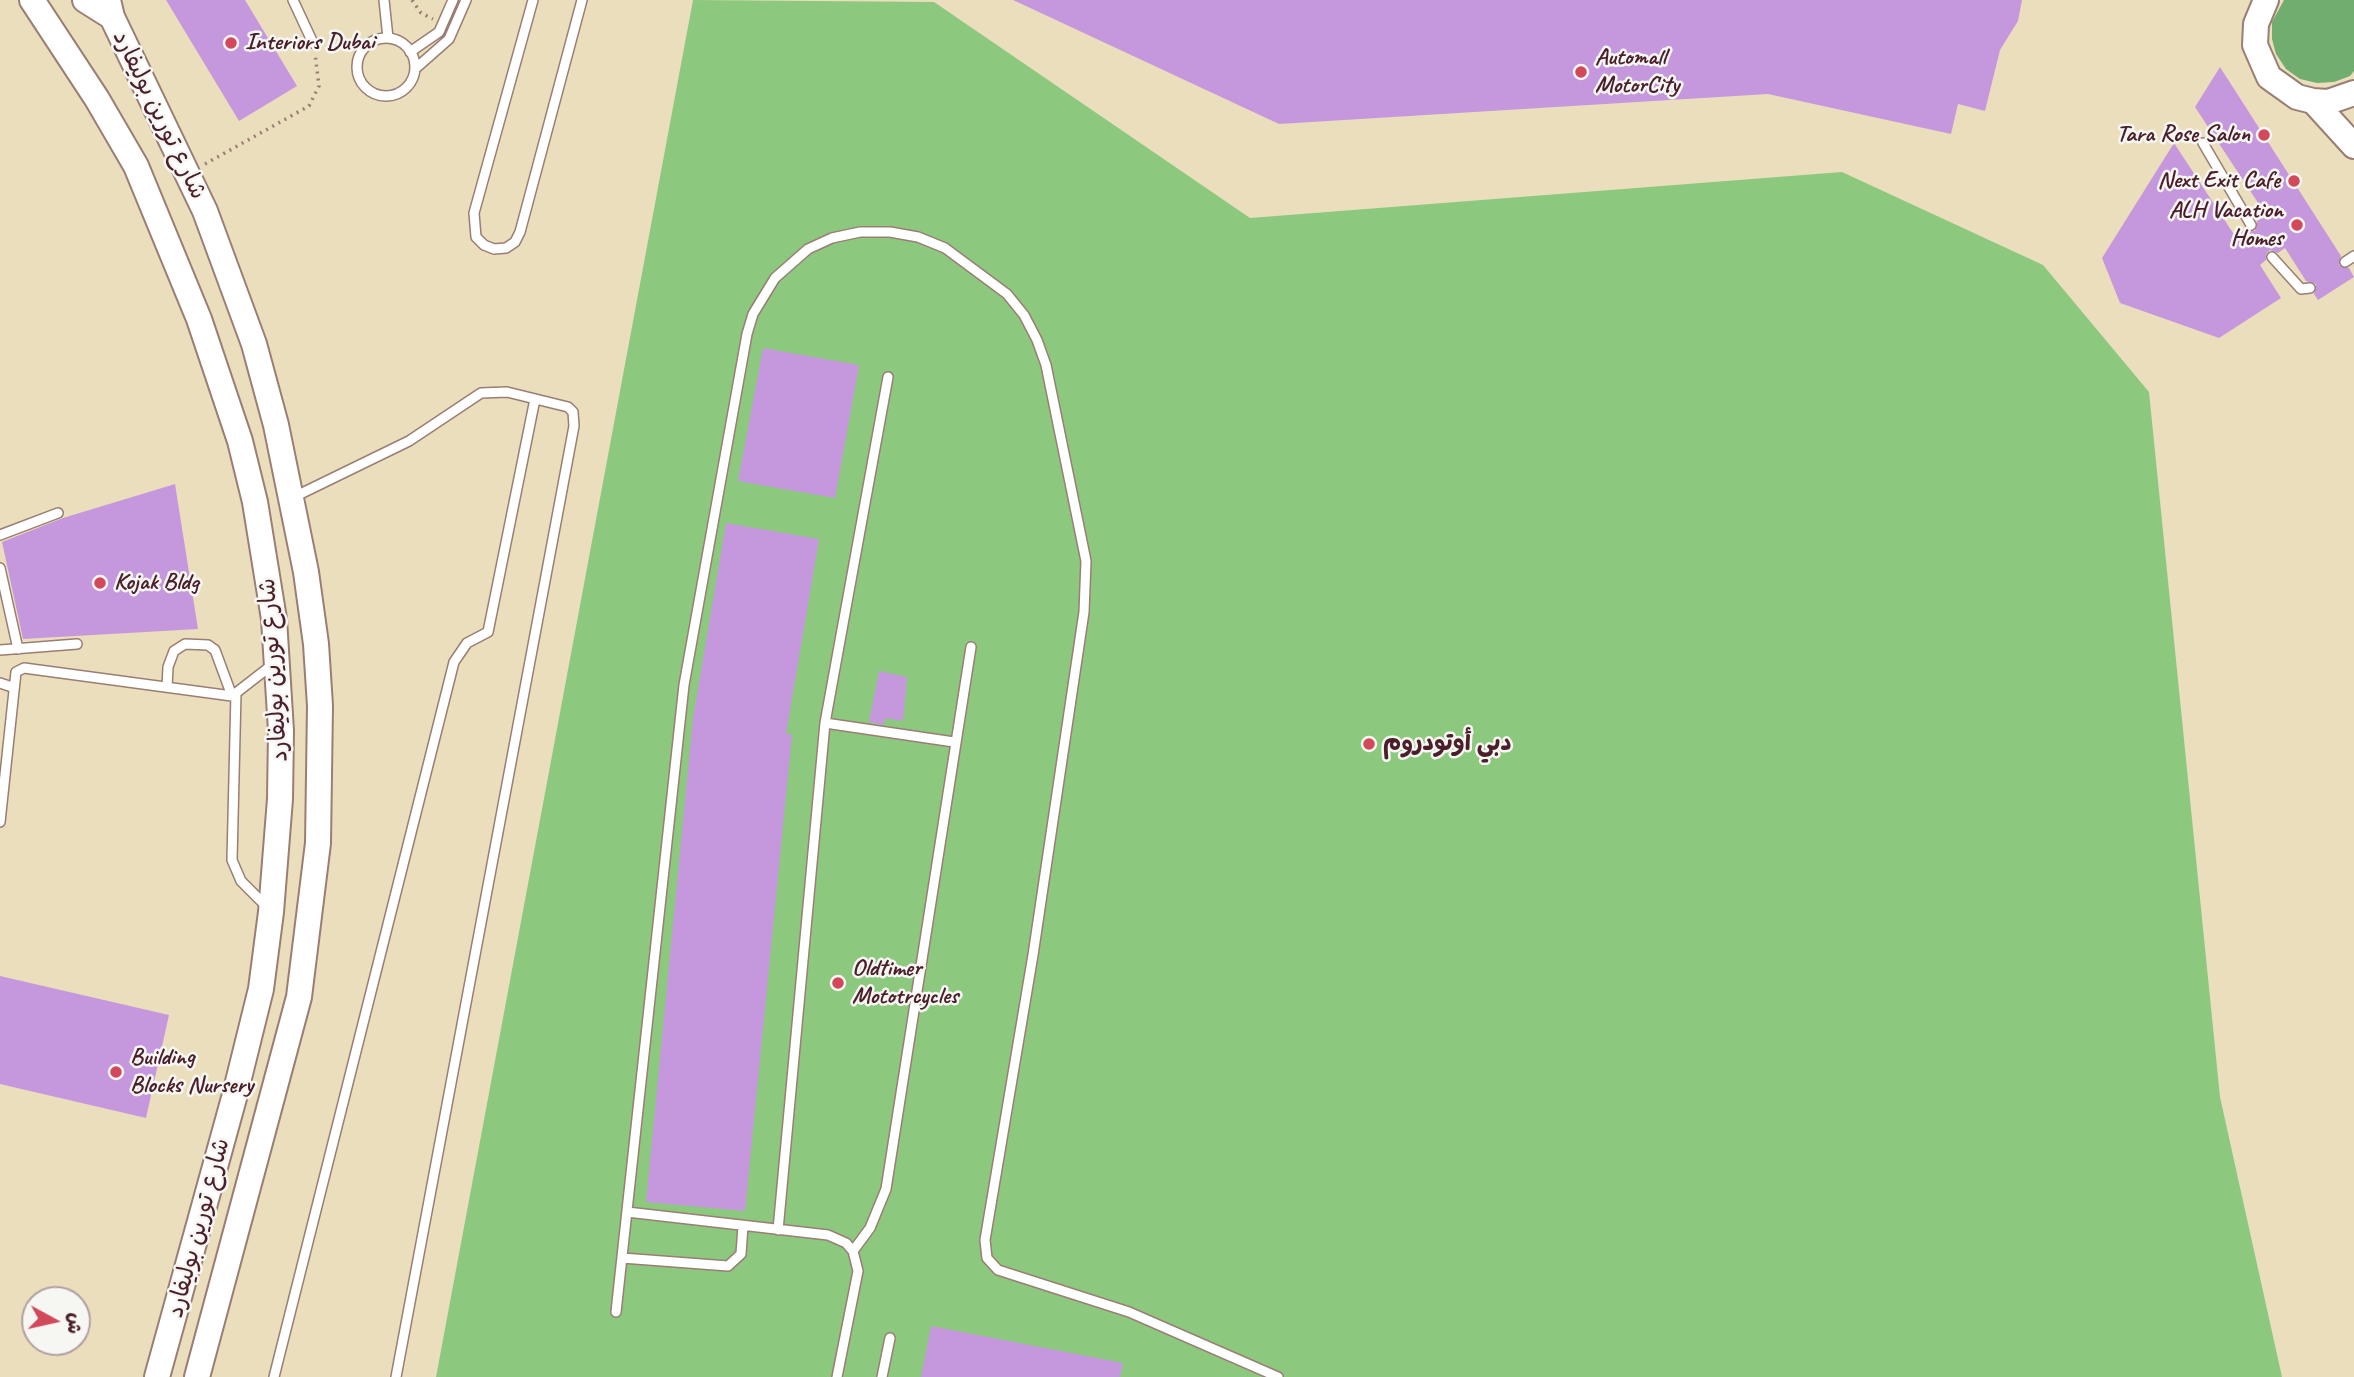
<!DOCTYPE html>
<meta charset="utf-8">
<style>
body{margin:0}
#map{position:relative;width:2354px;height:1377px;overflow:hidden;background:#ebdebc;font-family:Caveat,"Playpen Sans Arabic",sans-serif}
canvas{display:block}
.north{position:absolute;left:21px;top:1286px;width:70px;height:70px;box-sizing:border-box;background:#f6f6f2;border:2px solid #b1a0a2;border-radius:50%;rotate:98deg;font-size:19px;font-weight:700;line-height:28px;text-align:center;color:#4a1f2b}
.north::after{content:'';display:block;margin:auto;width:24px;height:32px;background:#d1495b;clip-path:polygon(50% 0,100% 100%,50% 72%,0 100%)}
</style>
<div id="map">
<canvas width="2354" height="1377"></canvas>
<div class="north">ش</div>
</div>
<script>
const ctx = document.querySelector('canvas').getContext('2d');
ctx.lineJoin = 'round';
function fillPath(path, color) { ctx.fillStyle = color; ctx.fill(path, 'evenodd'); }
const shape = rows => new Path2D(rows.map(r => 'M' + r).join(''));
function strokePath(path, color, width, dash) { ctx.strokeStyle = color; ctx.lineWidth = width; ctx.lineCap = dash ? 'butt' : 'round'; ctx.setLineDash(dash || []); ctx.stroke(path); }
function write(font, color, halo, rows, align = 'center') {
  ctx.font = font + ' Caveat,"Playpen Sans Arabic",sans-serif'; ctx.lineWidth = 5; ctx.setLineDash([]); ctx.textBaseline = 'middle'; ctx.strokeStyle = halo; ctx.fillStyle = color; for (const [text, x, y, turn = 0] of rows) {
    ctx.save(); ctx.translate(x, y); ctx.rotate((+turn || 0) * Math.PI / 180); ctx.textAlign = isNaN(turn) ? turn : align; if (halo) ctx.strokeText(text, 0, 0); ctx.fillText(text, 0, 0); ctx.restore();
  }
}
const green = shape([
 [693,0,934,2,1250,218,1842,172,2043,265,2149,392,2220,1097,2282,1377,436,1377]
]);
const forest = shape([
 [2284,0,2354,0,2354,71,2350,76,2334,82,2317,83,2300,79,2286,69,2276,54,2272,39,2272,22]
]);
const building = shape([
 [166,0,245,0,297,86,239,121],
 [1013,0,2022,0,2018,21,2000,50,1985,111,1958,104,1951,134,1768,94,1279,124],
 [2220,67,2341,256,2339,265,2349,268,2354,277,2318,300,2314,294,2316,284,2306,281,2285,248,2278,253,2270,250,2266,254,2266,260,2260,265,2281,298,2219,338,2120,303,2102,258,2174,143,2235,236,2245,229,2255,231,2257,221,2266,215,2195,107],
 [763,348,859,365,835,498,738,481],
 [175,484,198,629,23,639,2,542,63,518],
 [726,523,819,539,786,734,792,734,745,1211,646,1202,693,718],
 [879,671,907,677,903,721,885,718,884,725,869,722],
 [0,976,169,1015,146,1118,0,1084],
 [931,1326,1123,1363,1120,1377,921,1377]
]);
const path = shape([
 [412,0,421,13,433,19],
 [205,164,309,106,319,86,315,54]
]);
const lane = shape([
 [293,0,313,43],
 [384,0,388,38],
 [533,0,474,213,476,237,484,245,494,249,506,248,515,242,520,232,582,0],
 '357 67a29 29 0 1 1 58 0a29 29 0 1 1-58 0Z',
 [410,52,439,32,453,0],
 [415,69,449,39,466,0],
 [2203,143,2251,225],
 [2272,257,2301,289,2310,288],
 [2345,262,2354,256],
 [294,497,409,441,481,393,507,392,568,407,573,412,574,426,396,1377],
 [0,535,58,513],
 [0,568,18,649],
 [0,650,77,644],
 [0,683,12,687],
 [167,687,168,667,174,651,185,644,208,645,215,650,232,696],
 [236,693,232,860,241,881,267,907],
 [825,723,954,742],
 [0,822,16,672,24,668,232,696,272,665],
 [627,1212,828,1235,846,1243,853,1251,858,1271,837,1377],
 [778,1230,825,723,888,377],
 [853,1251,870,1228,886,1189,971,647],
 [622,1258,728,1266,741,1254,743,1226],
 [616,1312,684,685,747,334,753,314,775,278,808,249,832,238,860,232,890,232,918,237,945,248,1007,294,1024,315,1037,340,1046,365,1086,561,1084,612,1033,955,985,1240,987,1258,998,1270,1129,1312,1278,1377],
 [274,1377,454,662,467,643,488,632,535,399],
 [882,1377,890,1338]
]);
const secondary = shape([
 [32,0,97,99,136,166,199,319,240,441,255,502,274,619,281,731,280,799,271,912,261,989,234,1098,157,1377],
 [85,0,112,17],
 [108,0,112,17,205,211,254,344,276,425,306,572,316,644,320,706,318,843,299,997,197,1377],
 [2266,0,2256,24,2255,45,2269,77,2297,97,2313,101,2328,102,2354,93],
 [2313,101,2354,146]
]);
const markers = [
 [231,43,7,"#d1495b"],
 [1581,72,7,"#d1495b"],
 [2264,135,7,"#d1495b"],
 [2294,181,7,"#d1495b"],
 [2297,225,7,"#d1495b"],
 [100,583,7,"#d1495b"],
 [1369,744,7,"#d1495b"],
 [838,983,7,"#d1495b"],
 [116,1072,7,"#d1495b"]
];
const poiNames = [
 ["Interiors Dubai",245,43],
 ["Automall",1595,58],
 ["MotorCity",1595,86],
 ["Tara Rose Salon",2250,135,"right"],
 ["Next Exit Cafe",2280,181,"right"],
 ["ALH Vacation",2283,211,"right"],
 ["Homes",2283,239,"right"],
 ["Kojak Bldg",114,583],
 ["دبي أوتودروم",1383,744],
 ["Oldtimer",852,969],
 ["Mototrcycles",852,997],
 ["Building",130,1058],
 ["Blocks Nursery",130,1086]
];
const streetNames = [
 ["شارع تورين بوليفارد",159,115,64],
 ["شارع تورين بوليفارد",274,670,-94],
 ["شارع تورين بوليفارد",199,1228,-75]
];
fillPath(green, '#8cc97f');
fillPath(forest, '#71ad6e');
fillPath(building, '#c598de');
strokePath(lane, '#9a7e74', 12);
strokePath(secondary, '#9a7e74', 28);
strokePath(path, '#9a7e74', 3.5, [2, 5]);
strokePath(lane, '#fff', 9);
strokePath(secondary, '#fff', 24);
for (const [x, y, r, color] of markers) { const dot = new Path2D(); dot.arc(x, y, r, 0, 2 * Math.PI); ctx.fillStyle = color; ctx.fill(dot); strokePath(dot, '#f6f6f2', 2.5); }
write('bold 24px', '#4a1f2b', '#f6f6f2', poiNames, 'left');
write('24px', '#4a1f2b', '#f6f6f2', streetNames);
</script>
